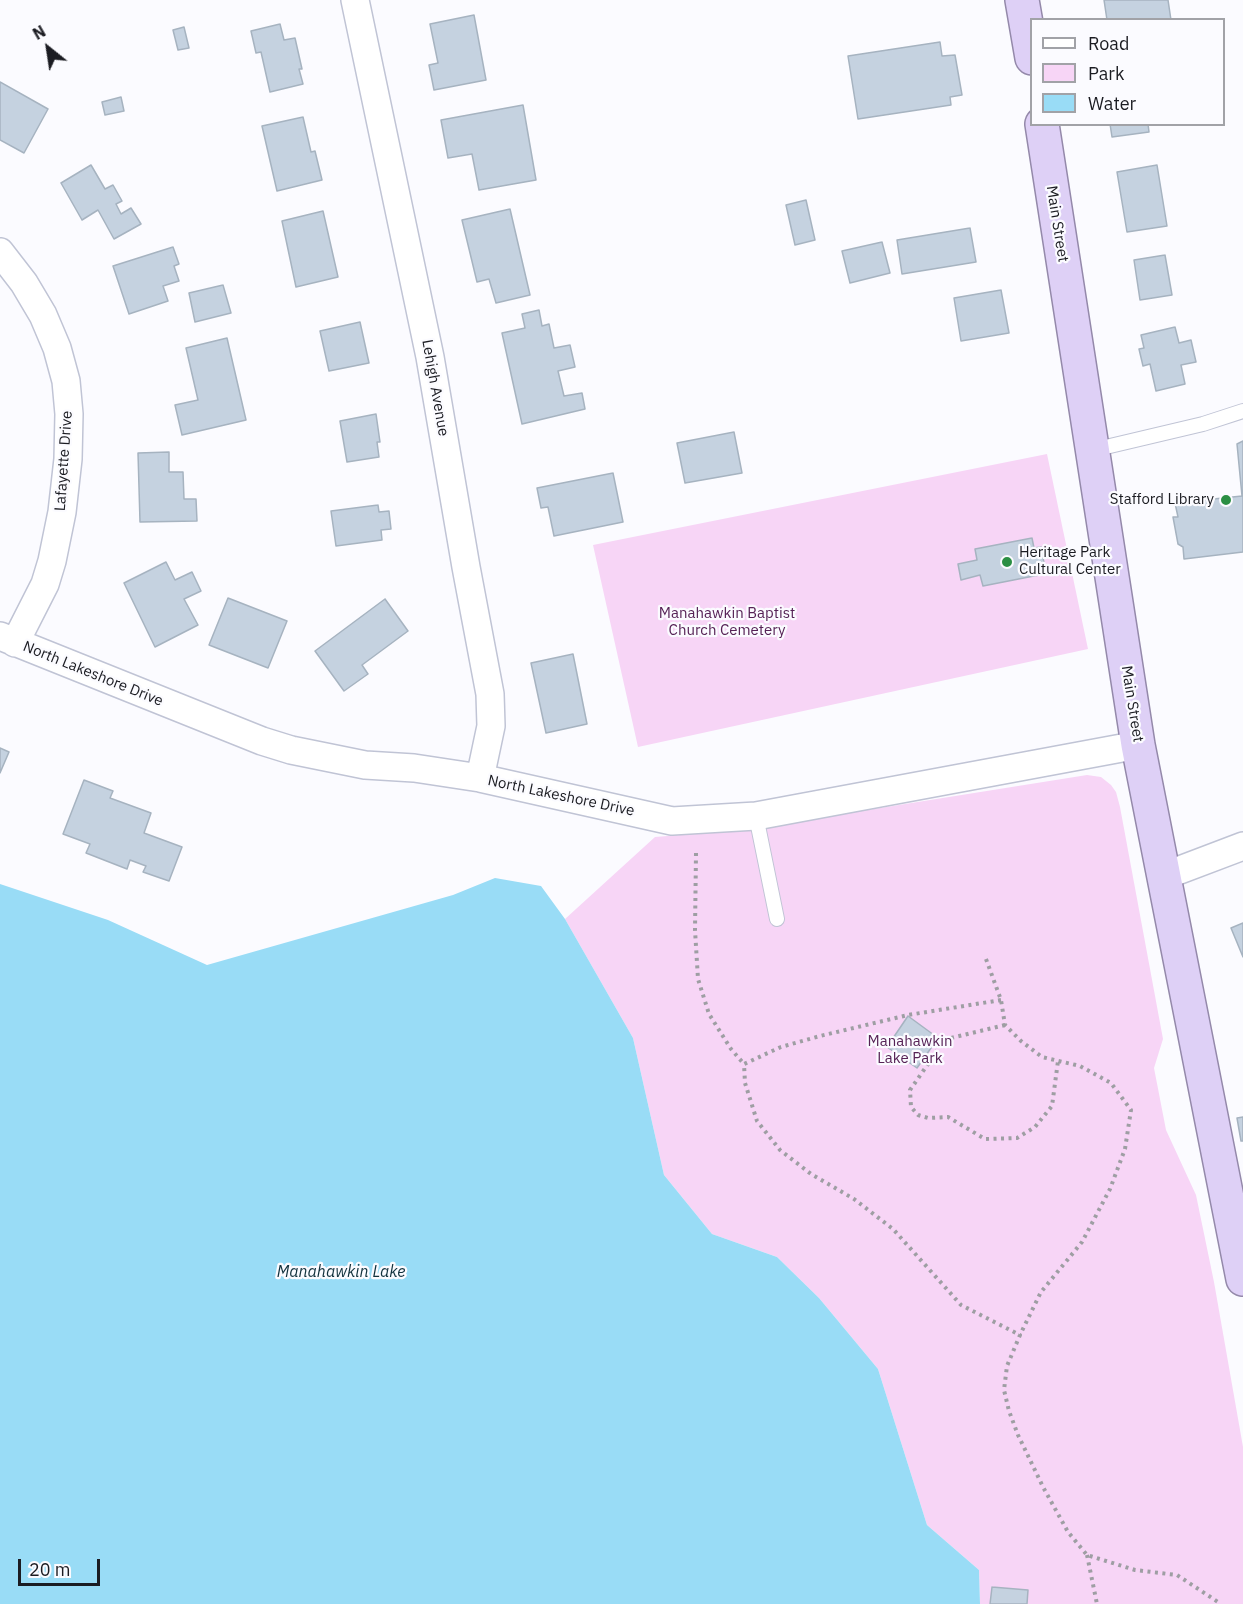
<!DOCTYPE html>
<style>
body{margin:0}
#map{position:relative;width:1243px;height:1604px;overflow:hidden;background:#fbfbff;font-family:"IBM Plex Sans",sans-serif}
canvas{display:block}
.legend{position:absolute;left:1030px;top:18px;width:195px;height:108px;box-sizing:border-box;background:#fbfbff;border:2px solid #a1a2a7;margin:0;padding:8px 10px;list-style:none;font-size:18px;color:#1b1c22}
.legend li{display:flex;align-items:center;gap:12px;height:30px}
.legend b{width:30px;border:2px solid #a1a2a7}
.north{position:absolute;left:18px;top:18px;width:60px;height:60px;-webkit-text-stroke:4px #fbfbff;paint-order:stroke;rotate:330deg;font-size:16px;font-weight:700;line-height:24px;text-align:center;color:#1b1c22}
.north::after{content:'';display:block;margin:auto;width:21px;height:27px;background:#1b1c22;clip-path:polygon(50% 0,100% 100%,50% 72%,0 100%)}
.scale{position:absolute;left:18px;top:1559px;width:82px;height:27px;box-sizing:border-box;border:3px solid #1b1c22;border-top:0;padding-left:8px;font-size:18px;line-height:21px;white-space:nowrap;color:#1b1c22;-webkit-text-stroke:4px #fbfbff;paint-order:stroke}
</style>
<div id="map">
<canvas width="1243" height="1604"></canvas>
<ul class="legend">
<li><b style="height:8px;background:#fff"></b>Road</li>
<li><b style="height:16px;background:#f7d5f6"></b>Park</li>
<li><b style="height:16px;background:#99dcf6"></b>Water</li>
</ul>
<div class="north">N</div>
<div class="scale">20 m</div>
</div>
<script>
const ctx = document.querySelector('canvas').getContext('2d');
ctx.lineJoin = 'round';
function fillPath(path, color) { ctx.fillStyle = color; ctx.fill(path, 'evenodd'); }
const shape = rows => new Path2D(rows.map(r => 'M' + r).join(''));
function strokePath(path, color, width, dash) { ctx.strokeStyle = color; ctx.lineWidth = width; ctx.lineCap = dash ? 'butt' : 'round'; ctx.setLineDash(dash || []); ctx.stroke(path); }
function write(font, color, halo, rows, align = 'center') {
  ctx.font = font + ' "IBM Plex Sans",sans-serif'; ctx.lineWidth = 4.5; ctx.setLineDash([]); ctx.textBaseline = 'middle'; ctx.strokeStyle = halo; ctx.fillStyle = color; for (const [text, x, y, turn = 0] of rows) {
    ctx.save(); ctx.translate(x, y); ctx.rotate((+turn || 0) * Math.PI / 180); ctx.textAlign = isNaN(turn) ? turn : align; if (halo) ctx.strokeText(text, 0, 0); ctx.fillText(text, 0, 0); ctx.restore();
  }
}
const green = shape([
 [1047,454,1088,649,638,747,593,545],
 [1031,538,1034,548,1043,563,1037,564,1039,575,983,586,980,575,962,580,977,560,975,549],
 [1087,775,1101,777,1111,785,1116,792,1120,807,1163,1039,1154,1068,1166,1130,1196,1195,1214,1282,1243,1447,1243,1604,980,1604,979,1570,927,1525,878,1369,819,1298,777,1257,712,1234,664,1175,633,1038,565,919,655,837,742,830]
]);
const water = shape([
 [495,878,541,886,565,919,633,1038,664,1175,712,1234,777,1257,819,1298,878,1369,927,1525,979,1570,980,1604,0,1604,0,884,108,920,207,965,453,895]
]);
const building = shape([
 [1104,0,1168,0,1171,20,1107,20,1104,0],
 [474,15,486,80,434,90,429,65,438,63,430,24,474,15],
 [280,24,284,40,295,38,302,69,299,69,303,84,270,92,261,52,256,53,251,31,280,24],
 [184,27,189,48,178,50,173,30,184,27],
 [940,42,942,56,955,55,962,95,950,97,951,105,858,119,848,56,940,42],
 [0,82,48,109,24,153,0,140,0,82],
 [121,97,124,111,105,115,102,102,121,97],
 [523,105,536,180,479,190,472,154,448,158,441,120,523,105],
 [303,117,311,152,315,151,322,180,277,191,262,126,303,117],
 [1110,124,1148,124,1149,132,1112,137,1110,124],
 [91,165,105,189,113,185,122,201,116,204,121,214,131,208,141,224,114,239,98,210,82,220,61,183,91,165],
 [1157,165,1167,226,1127,232,1117,172,1157,165],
 [806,200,815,240,795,245,786,205,806,200],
 [510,209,530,295,496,303,489,279,477,282,462,220,510,209],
 [323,211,338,277,296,287,282,221,323,211],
 [970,228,976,262,902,274,897,240,970,228],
 [882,242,890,273,850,283,842,251,882,242],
 [173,247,179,264,174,266,179,281,163,286,168,301,129,314,113,266,173,247],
 [1165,255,1172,295,1140,300,1134,260,1165,255],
 [223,285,231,313,195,322,189,293,223,285],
 [1001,290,1009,333,961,341,954,298,1001,290],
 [539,310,542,326,549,324,554,348,570,345,575,367,558,371,564,396,582,393,585,409,522,424,502,333,525,328,522,314,539,310],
 [360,322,369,363,329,371,320,331,360,322],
 [1175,327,1179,343,1191,340,1196,362,1181,365,1185,384,1156,391,1150,364,1143,366,1139,349,1144,348,1141,335,1175,327],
 [227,338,246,420,182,435,175,405,198,400,186,348,227,338],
 [376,414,380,442,377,442,379,457,347,462,340,421,376,414],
 [734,432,742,473,685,483,677,443,734,432],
 [1243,441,1243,552,1184,559,1183,547,1178,544,1173,517,1178,517,1175,503,1242,496,1237,444,1243,441],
 [169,452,169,472,183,472,184,499,196,499,197,521,140,522,138,453,169,452],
 [613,473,623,522,554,536,548,507,541,508,537,488,613,473],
 [378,505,379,512,389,511,391,529,381,530,382,540,336,546,331,511,378,505],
 [1032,538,1034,548,1041,547,1044,563,1037,564,1039,575,983,586,980,575,961,580,958,564,977,560,975,549,1032,538],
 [166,562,175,580,192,572,201,591,184,599,198,625,155,647,124,583,166,562],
 [228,598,287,621,268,668,209,645,228,598],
 [385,599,408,631,362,665,368,674,344,691,315,651,385,599],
 [573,654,587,724,546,733,531,663,573,654],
 [0,748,9,752,0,773,0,748],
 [84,780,113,791,110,798,151,813,144,833,182,847,169,881,143,872,146,866,130,860,127,869,86,853,90,844,63,834,84,780],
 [1243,923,1243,957,1231,928,1243,923],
 [908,1016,938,1038,917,1068,887,1047,908,1016],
 [1243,1117,1243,1141,1241,1141,1237,1118,1243,1117],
 [992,1587,1028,1590,1027,1604,990,1604,992,1587]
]);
const path = shape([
 [696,853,695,930,698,979,709,1014,731,1049,744,1064],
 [986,959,1001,1000,1005,1025,1021,1041,1042,1057,1080,1066,1111,1083,1131,1110,1125,1149,1110,1189,1082,1242,1041,1292,1020,1335],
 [1001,1000,908,1015,820,1036,781,1047,744,1064,745,1083,757,1121,780,1150,811,1174,854,1199,893,1229,961,1305,1020,1335,1007,1366,1004,1390,1009,1411,1018,1435,1043,1487,1068,1532,1087,1555,1135,1570,1177,1575,1221,1604],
 [1005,1025,951,1038,944,1041,910,1090,911,1107,918,1115,928,1118,948,1117,985,1139,1017,1138,1035,1127,1052,1106,1058,1061],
 [1087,1555,1097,1604]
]);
const service = shape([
 [1093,450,1203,424,1243,411],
 [756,816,777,919]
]);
const minor = shape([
 [355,0,430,357,466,567,490,694,491,726,480,778],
 [0,252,24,283,43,315,57,348,66,381,69,414,68,459,62,512,52,561,45,584,15,643],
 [0,636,262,741,291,750,365,765,414,768,480,778,672,821,756,816,1138,745],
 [1164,876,1243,846]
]);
const trunk = shape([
 [1022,0,1032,58],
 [1042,124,1138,745,1243,1279]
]);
const markers = [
 [1226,500,6,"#2b8f44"],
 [1007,562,6,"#2b8f44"]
];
const streetNames = [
 ["Main Street",1057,224,81],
 ["Lehigh Avenue",435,388,80],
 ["Lafayette Drive",64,461,-86],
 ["North Lakeshore Drive",93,674,22],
 ["Main Street",1132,704,81],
 ["North Lakeshore Drive",561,796,12]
];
const poiNames = [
 ["Stafford Library",1214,500],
 ["Heritage Park",1019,553,"left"],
 ["Cultural Center",1019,570,"left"]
];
const parkNames = [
 ["Manahawkin Baptist",727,614],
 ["Church Cemetery",727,631],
 ["Manahawkin",910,1042],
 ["Lake Park",910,1059]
];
const waterNames = [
 ["Manahawkin Lake",341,1272]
];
fillPath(green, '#f7d5f6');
fillPath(water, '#99dcf6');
fillPath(building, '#c5d2e0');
strokePath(building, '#a6b3c0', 1.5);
strokePath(service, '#c0c4d5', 16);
strokePath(minor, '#c0c4d5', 30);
strokePath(trunk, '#9489aa', 36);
strokePath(path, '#9e9ea3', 4, [3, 4.5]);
strokePath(service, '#fff', 14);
strokePath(minor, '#fff', 27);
strokePath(trunk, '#ded0f6', 33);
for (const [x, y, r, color] of markers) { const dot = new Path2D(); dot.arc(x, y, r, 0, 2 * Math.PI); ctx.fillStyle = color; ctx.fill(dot); strokePath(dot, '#fbfbff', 2); }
write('15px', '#1b1c22', '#fbfbff', streetNames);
write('15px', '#1b1c22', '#fbfbff', poiNames, 'right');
write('15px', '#562256', '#fbfbff', parkNames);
write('italic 16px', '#11313d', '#fbfbff', waterNames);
</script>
